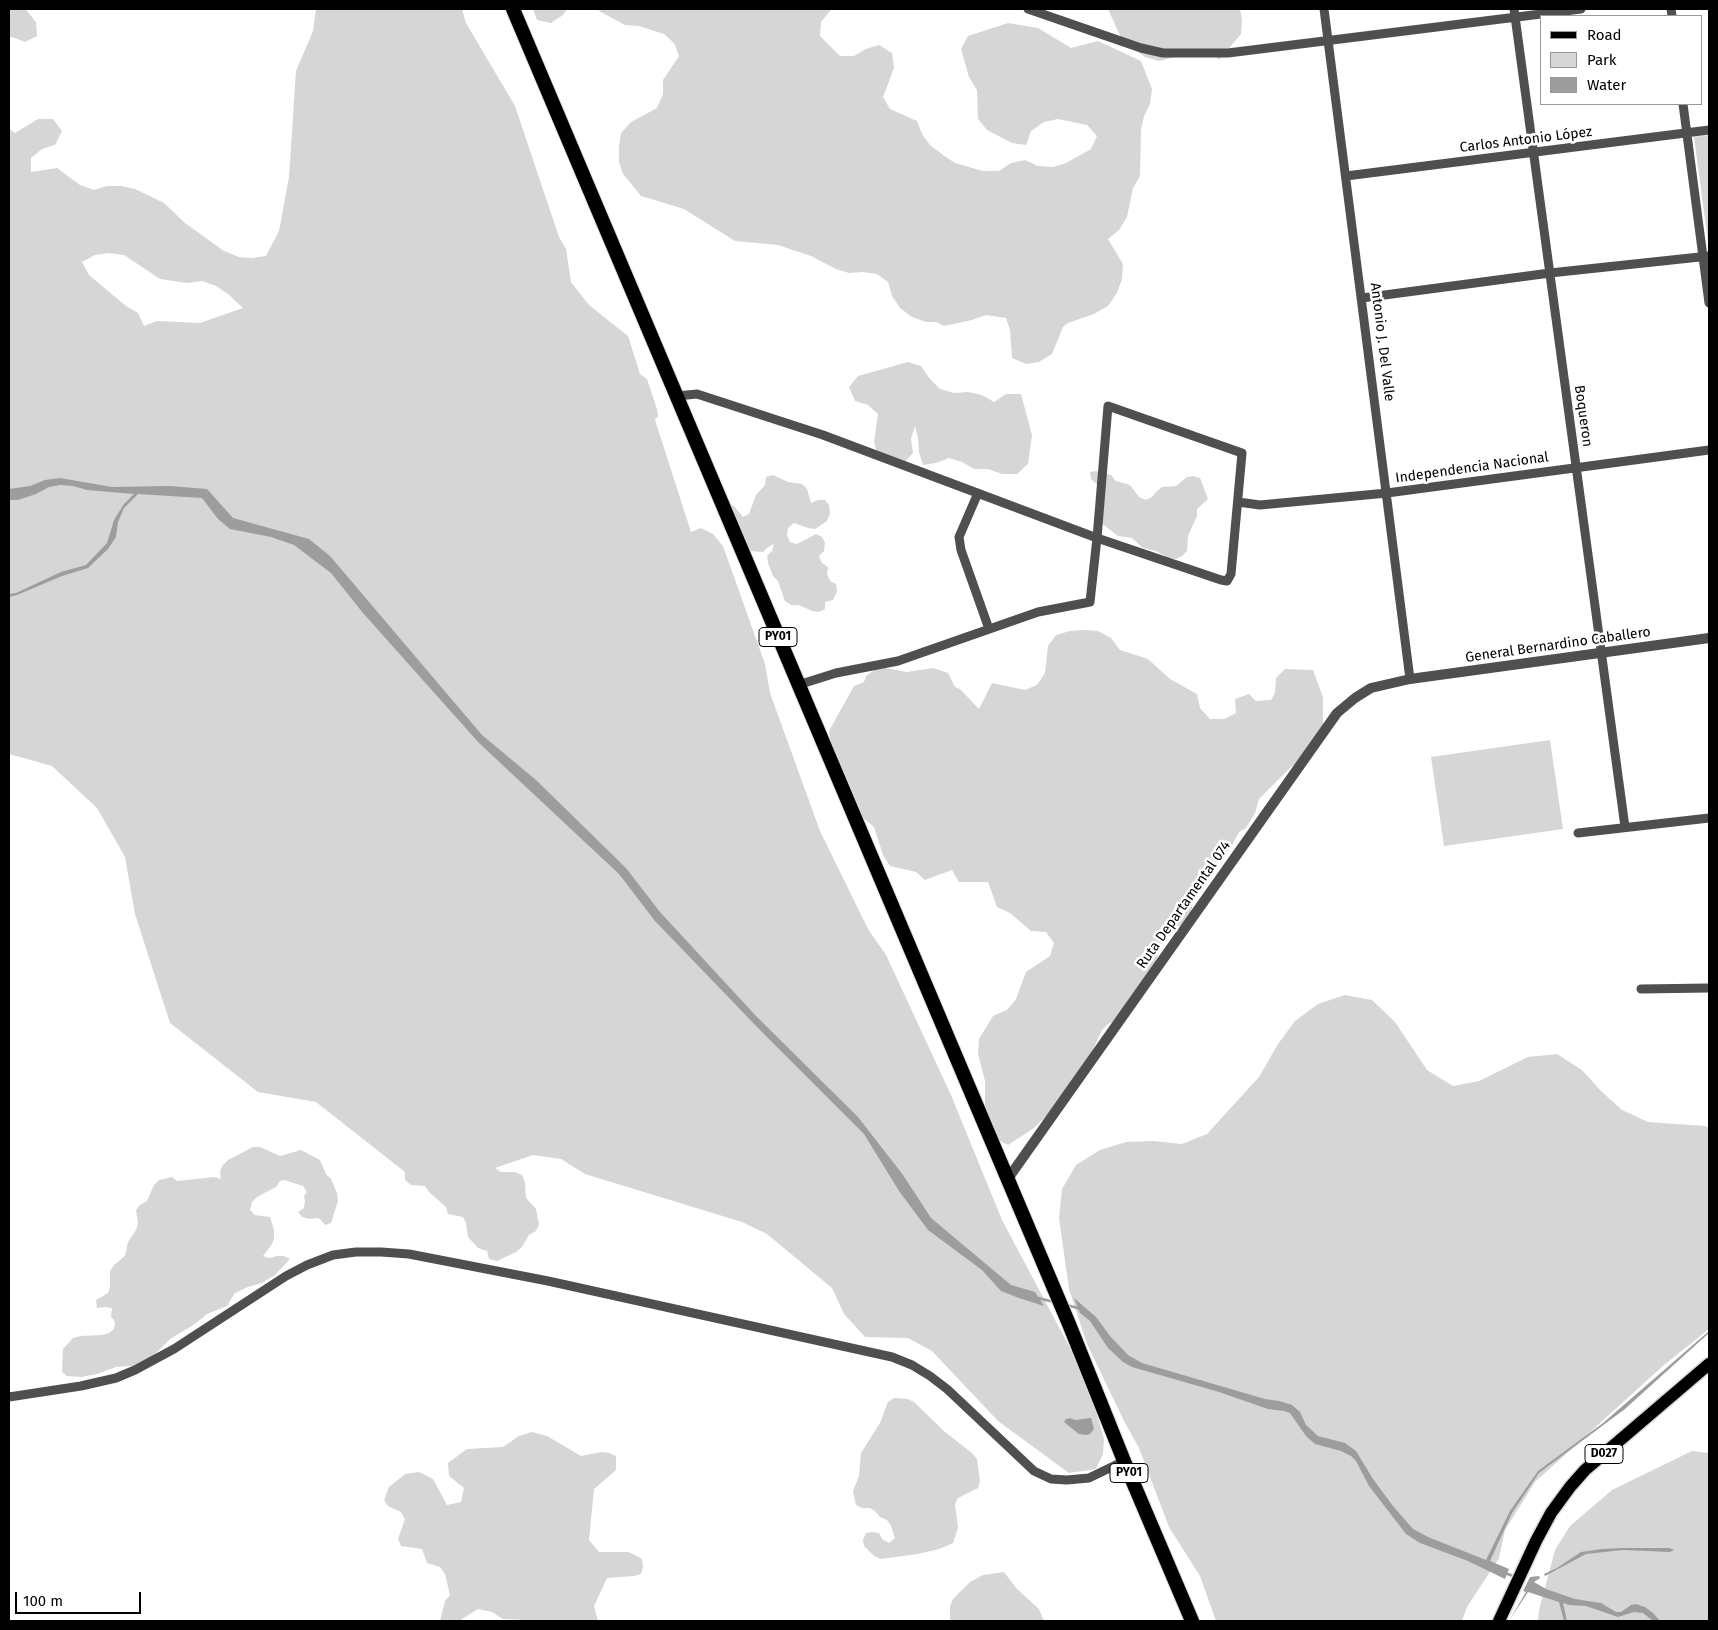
<!DOCTYPE html>
<meta charset="utf-8">
<style>
body{margin:0}
#map{position:relative;width:1718px;height:1630px;overflow:hidden;background:#fff;font-family:"Fira Sans",sans-serif}
canvas{display:block}
.frame{position:absolute;inset:0;border:10px solid #000;pointer-events:none}
.legend{position:absolute;left:1540px;top:15px;width:162px;height:90px;box-sizing:border-box;background:#fff;border:1px solid #999;margin:0;padding:6px 9px;list-style:none;font-size:15px;color:#000}
.legend li{display:flex;align-items:center;gap:10px;height:25px}
.legend b{width:25px;border:1px solid #999}
.scale{position:absolute;left:15px;top:1592px;width:126px;height:22px;box-sizing:border-box;border:2px solid #000;border-top:0;padding-left:6px;font-size:15px;line-height:18px;white-space:nowrap;color:#000;-webkit-text-stroke:4px #fff;paint-order:stroke}
</style>
<div id="map">
<canvas width="1718" height="1630"></canvas>
<div class="frame"></div>
<ul class="legend">
<li><b style="height:6px;background:#000"></b>Road</li>
<li><b style="height:14px;background:#d6d6d6"></b>Park</li>
<li><b style="height:14px;background:#9d9d9d"></b>Water</li>
</ul>
<div class="scale">100 m</div>
</div>
<script>
const ctx = document.querySelector('canvas').getContext('2d');
ctx.lineJoin = 'round';
function fillPath(path, color) { ctx.fillStyle = color; ctx.fill(path, 'evenodd'); }
const shape = rows => new Path2D(rows.map(r => 'M' + r).join(''));
function strokePath(path, color, width, dash) { ctx.strokeStyle = color; ctx.lineWidth = width; ctx.lineCap = dash ? 'butt' : 'round'; ctx.setLineDash(dash || []); ctx.stroke(path); }
function write(font, color, halo, rows, align = 'center') {
  ctx.font = font + ' "Fira Sans",sans-serif'; ctx.lineWidth = 5; ctx.setLineDash([]); ctx.textBaseline = 'middle'; ctx.strokeStyle = halo; ctx.fillStyle = color; for (const [text, x, y, turn = 0] of rows) {
    ctx.save(); ctx.translate(x, y); ctx.rotate((+turn || 0) * Math.PI / 180); ctx.textAlign = isNaN(turn) ? turn : align; if (halo) ctx.strokeText(text, 0, 0); ctx.fillText(text, 0, 0); ctx.restore();
  }
}
const green = shape([
 [9,9,24,9,27,11,36,22,37,36,25,42,12,37,9,38],
 [316,9,462,9,466,23,515,106,559,237,566,249,571,282,589,305,628,336,640,374,647,379,657,409,658,416,655,420,691,532,701,528,713,534,723,546,765,664,770,693,820,831,868,929,886,955,951,1095,1002,1220,1087,1380,1104,1439,1103,1454,1096,1469,1069,1473,998,1421,932,1351,908,1338,865,1337,844,1314,832,1288,767,1234,742,1222,585,1174,561,1159,533,1155,495,1168,501,1172,515,1172,522,1175,525,1182,526,1198,536,1209,539,1224,536,1231,529,1235,522,1247,516,1252,497,1261,489,1259,487,1251,478,1248,468,1237,466,1223,463,1217,448,1214,446,1207,429,1192,425,1186,411,1185,405,1180,405,1172,316,1102,258,1092,170,1023,135,914,125,857,97,808,52,766,9,754,9,129,15,133,38,119,53,119,62,131,55,145,42,149,31,158,31,172,57,168,80,185,94,190,107,186,121,186,135,189,164,203,185,223,224,251,239,257,252,258,266,256,279,231,289,177,296,71,313,31],
 [108,253,124,255,160,279,187,283,202,281,216,286,228,294,243,308,200,323,157,321,144,326,138,313,126,306,89,275,82,262,95,255],
 [533,9,567,9,563,15,551,23,537,20],
 [597,9,831,9,830,11,821,22,820,36,840,56,854,56,866,49,879,45,892,53,894,68,883,97,890,109,917,121,922,134,930,145,943,155,955,163,983,171,999,171,1011,163,1025,160,1038,166,1053,167,1066,163,1091,149,1097,136,1087,125,1058,119,1044,122,1031,131,1026,145,1012,143,987,130,978,119,977,90,969,77,961,49,968,36,1008,23,1038,28,1071,48,1098,41,1141,61,1152,89,1150,104,1144,116,1141,130,1140,176,1133,188,1127,217,1119,230,1108,239,1123,264,1122,279,1117,293,1108,306,1094,314,1068,323,1063,327,1052,354,1039,362,1026,364,1012,358,1010,330,1006,318,986,315,972,320,944,326,936,322,926,322,912,317,900,308,892,296,888,282,877,274,863,272,849,273,836,269,811,256,778,245,735,241,684,209,641,196,623,174,619,162,619,146,621,133,631,122,657,108,663,94,663,80,679,56,674,43,664,34,639,26,625,25,601,12],
 [1108,9,1240,9,1242,20,1241,34,1219,60,1216,55,1188,54,1159,61,1145,57,1122,40],
 [1709,135,1709,249,1694,137],
 [908,362,921,366,930,379,940,389,954,393,968,392,982,395,994,402,1006,394,1021,394,1032,435,1028,464,1017,474,1002,474,988,469,974,469,962,462,949,458,936,463,923,465,919,452,918,438,915,426,911,439,913,453,903,464,878,456,874,442,878,414,868,405,855,401,849,387,858,376],
 [1096,471,1111,475,1116,481,1130,485,1139,497,1146,500,1152,497,1156,492,1162,487,1176,486,1187,477,1193,476,1200,478,1208,499,1197,509,1197,516,1188,536,1187,551,1182,556,1176,559,1169,558,1156,551,1143,548,1132,538,1118,536,1100,522,1101,488,1091,479,1090,472],
 [773,475,788,482,802,484,807,489,811,503,818,500,825,500,829,505,830,513,827,521,815,529,808,528,794,523,788,528,787,535,790,542,797,544,816,534,822,537,825,543,824,551,819,556,822,563,828,567,827,574,830,581,836,584,837,592,833,600,825,602,825,609,819,612,812,611,799,605,791,605,785,601,778,581,773,576,768,563,767,556,772,551,774,544,768,547,763,552,749,551,727,508,733,505,743,517,749,514,756,495,765,485,766,477],
 [1084,630,1098,631,1111,638,1120,650,1148,659,1170,679,1197,694,1200,708,1210,719,1224,719,1236,713,1235,699,1249,694,1256,701,1271,700,1275,693,1276,678,1285,669,1313,670,1323,697,1323,726,1312,752,1290,768,1259,799,1255,813,1246,828,1239,832,1231,847,1215,865,1213,874,1198,886,1190,914,1186,921,1173,930,1163,942,1153,968,1115,1021,1108,1024,1102,1030,1083,1071,1049,1113,1034,1128,1008,1145,995,1138,985,1109,985,1081,978,1054,979,1039,993,1016,1007,1010,1016,999,1026,972,1050,956,1054,943,1046,932,1031,931,1010,913,997,907,988,882,959,882,952,870,925,880,916,872,890,866,883,855,874,827,863,818,850,790,835,775,829,731,854,686,864,682,866,676,879,667,907,672,933,668,948,673,955,687,960,689,979,709,992,683,1025,690,1037,685,1045,673,1048,646,1056,635,1070,631],
 [1550,740,1563,829,1444,846,1431,757],
 [1345,995,1372,1000,1395,1022,1427,1070,1453,1086,1479,1081,1528,1057,1557,1054,1582,1070,1601,1091,1622,1110,1648,1122,1705,1126,1709,1128,1709,1329,1664,1365,1535,1482,1505,1530,1499,1558,1467,1607,1462,1621,1216,1621,1200,1576,1169,1527,1139,1448,1124,1421,1087,1344,1069,1289,1059,1218,1062,1189,1076,1165,1100,1150,1126,1142,1154,1141,1182,1144,1207,1134,1259,1077,1278,1044,1295,1021,1318,1004],
 [253,1147,260,1147,280,1156,301,1150,320,1160,326,1174,331,1179,337,1193,338,1201,331,1223,325,1225,320,1219,316,1218,309,1219,302,1217,298,1212,304,1208,305,1201,304,1196,307,1192,303,1186,284,1180,280,1181,276,1187,257,1197,252,1202,250,1210,255,1215,270,1217,274,1230,274,1238,272,1244,263,1256,269,1258,277,1256,284,1256,290,1259,275,1275,262,1283,248,1287,235,1293,227,1306,207,1314,195,1324,170,1339,144,1365,116,1367,97,1374,81,1377,67,1376,62,1372,63,1349,73,1338,81,1336,102,1335,109,1333,114,1329,115,1322,111,1316,112,1308,105,1307,97,1308,96,1300,108,1293,110,1287,110,1271,114,1265,125,1256,128,1242,136,1230,138,1223,136,1210,140,1205,147,1201,154,1185,159,1180,172,1177,177,1181,214,1177,221,1179,220,1172,222,1166,228,1160],
 [894,1398,908,1399,914,1402,945,1432,972,1453,977,1459,980,1481,978,1488,958,1498,955,1504,958,1528,953,1543,939,1549,918,1554,881,1559,874,1556,864,1546,863,1540,866,1533,872,1532,879,1533,882,1539,889,1543,895,1538,891,1526,887,1520,880,1517,875,1511,870,1508,862,1508,856,1505,853,1491,859,1476,861,1453,880,1423,888,1402],
 [532,1432,547,1436,581,1456,602,1452,609,1453,616,1456,616,1470,594,1489,589,1540,599,1552,629,1552,642,1559,643,1566,641,1574,634,1576,607,1578,594,1606,598,1621,525,1621,524,1620,503,1619,492,1612,478,1609,459,1621,440,1621,445,1601,450,1595,445,1574,440,1567,427,1563,422,1549,401,1546,398,1539,405,1519,401,1512,388,1506,384,1500,389,1487,405,1474,419,1472,433,1479,447,1505,461,1502,464,1488,449,1476,448,1463,467,1449,503,1447,519,1436],
 [1692,1451,1709,1453,1709,1621,1538,1621,1539,1610,1555,1550,1570,1526,1612,1490],
 [1004,1572,1017,1589,1039,1609,1044,1621,950,1621,950,1606,953,1599,970,1582,983,1575]
]);
const water = shape([
 [60,478,112,487,170,486,207,489,233,518,309,539,330,556,482,735,536,780,626,868,660,912,756,1016,858,1117,903,1175,931,1218,1011,1285,1035,1292,1044,1306,1019,1298,1001,1291,982,1270,928,1230,899,1191,864,1134,759,1029,655,921,619,874,479,743,363,613,331,573,294,545,271,537,230,529,218,519,202,498,138,494,124,508,118,522,116,537,108,549,88,568,62,576,17,595,9,597,9,594,16,593,61,572,86,565,107,543,114,520,124,504,134,494,87,490,73,486,60,485,49,487,36,494,18,500,9,500,9,489,30,486,45,480],
 [1074,1298,1096,1317,1110,1336,1128,1355,1142,1363,1265,1399,1279,1401,1292,1405,1300,1412,1306,1425,1318,1436,1345,1443,1356,1451,1373,1479,1393,1506,1413,1529,1428,1537,1486,1560,1510,1511,1538,1471,1603,1423,1709,1331,1709,1333,1625,1409,1539,1473,1512,1513,1490,1561,1509,1569,1505,1579,1468,1561,1420,1543,1406,1534,1369,1486,1356,1461,1351,1456,1341,1451,1315,1444,1306,1436,1290,1413,1284,1411,1268,1409,1219,1392,1132,1367,1123,1362,1108,1348,1090,1321,1080,1313],
 [1070,1418,1075,1420,1091,1418,1094,1429,1090,1434,1086,1435,1079,1434,1064,1422,1066,1419],
 [1622,1548,1669,1548,1674,1550,1670,1552,1623,1550,1586,1554,1545,1576,1544,1574,1557,1568,1581,1552,1602,1549],
 [1539,1576,1540,1578,1534,1582,1546,1589,1575,1599,1601,1603,1616,1612,1621,1612,1631,1605,1636,1604,1645,1607,1653,1613,1660,1621,1653,1621,1643,1613,1634,1612,1618,1617,1586,1606,1569,1605,1563,1603,1567,1621,1564,1621,1559,1602,1528,1592,1509,1621,1526,1592,1523,1591,1530,1577]
]);
const stream = shape([
 [1038,1298,1054,1302],
 [1067,1305,1081,1309],
 [1505,1573,1516,1577]
]);
const minor = shape([
 [1028,9,1141,48,1163,53,1228,53,1581,9],
 [1324,9,1410,679],
 [1514,9,1625,827],
 [1671,9,1672,16],
 [1683,104,1709,303],
 [1346,176,1709,130],
 [1362,298,1550,273,1709,256],
 [677,396,697,394,823,435,1097,538,1221,580,1227,581,1231,574,1242,453,1108,406,1097,538,1090,602,1038,612,898,661,836,673,798,685],
 [978,493,959,537,961,550,989,629],
 [1238,502,1260,505,1387,493,1709,450],
 [1578,833,1709,818],
 [1641,989,1709,988],
 [9,1397,81,1386,116,1378,135,1370,174,1349,286,1276,307,1265,333,1255,356,1252,381,1252,409,1254,548,1281,892,1357,912,1365,930,1376,947,1389,1034,1471,1051,1479,1067,1480,1089,1478,1124,1461]
]);
const tertiary = shape([
 [1007,1180,1337,713,1355,698,1371,688,1410,679,1709,638]
]);
const primary = shape([
 [1499,1621,1536,1541,1551,1513,1570,1487,1585,1470,1709,1364]
]);
const trunk = shape([
 [513,9,1069,1324,1124,1461,1192,1621]
]);
const shields = [
 [778,637,38],
 [1604,1454,38],
 [1129,1473,38]
];
const shieldNames = [
 ["PY01",778,637],
 ["D027",1604,1454],
 ["PY01",1129,1473]
];
const streetNames = [
 ["Carlos Antonio López",1526,140,-7],
 ["Antonio J. Del Valle",1382,342,83],
 ["Boqueron",1583,416,82],
 ["Independencia Nacional",1472,468,-8],
 ["General Bernardino Caballero",1558,645,-8],
 ["Ruta Departamental 074",1184,905,-55]
];
fillPath(green, '#d6d6d6');
fillPath(water, '#9d9d9d');
strokePath(stream, '#9d9d9d', 2.5);
strokePath(primary, '#dbdbdb', 15);
strokePath(trunk, '#dbdbdb', 16);
strokePath(minor, '#4f4f4f', 9);
strokePath(tertiary, '#4f4f4f', 10);
strokePath(primary, '#000', 12);
strokePath(trunk, '#000', 14);
for (const [x, y, w] of shields) { const box = new Path2D(); box.roundRect(x - w / 2, y - 9.5, w, 19, 4); ctx.fillStyle = '#fff'; ctx.fill(box); strokePath(box, '#000', 1); }
write('bold 12px', '#000', null, shieldNames);
write('14px', '#000', '#fff', streetNames);
</script>
